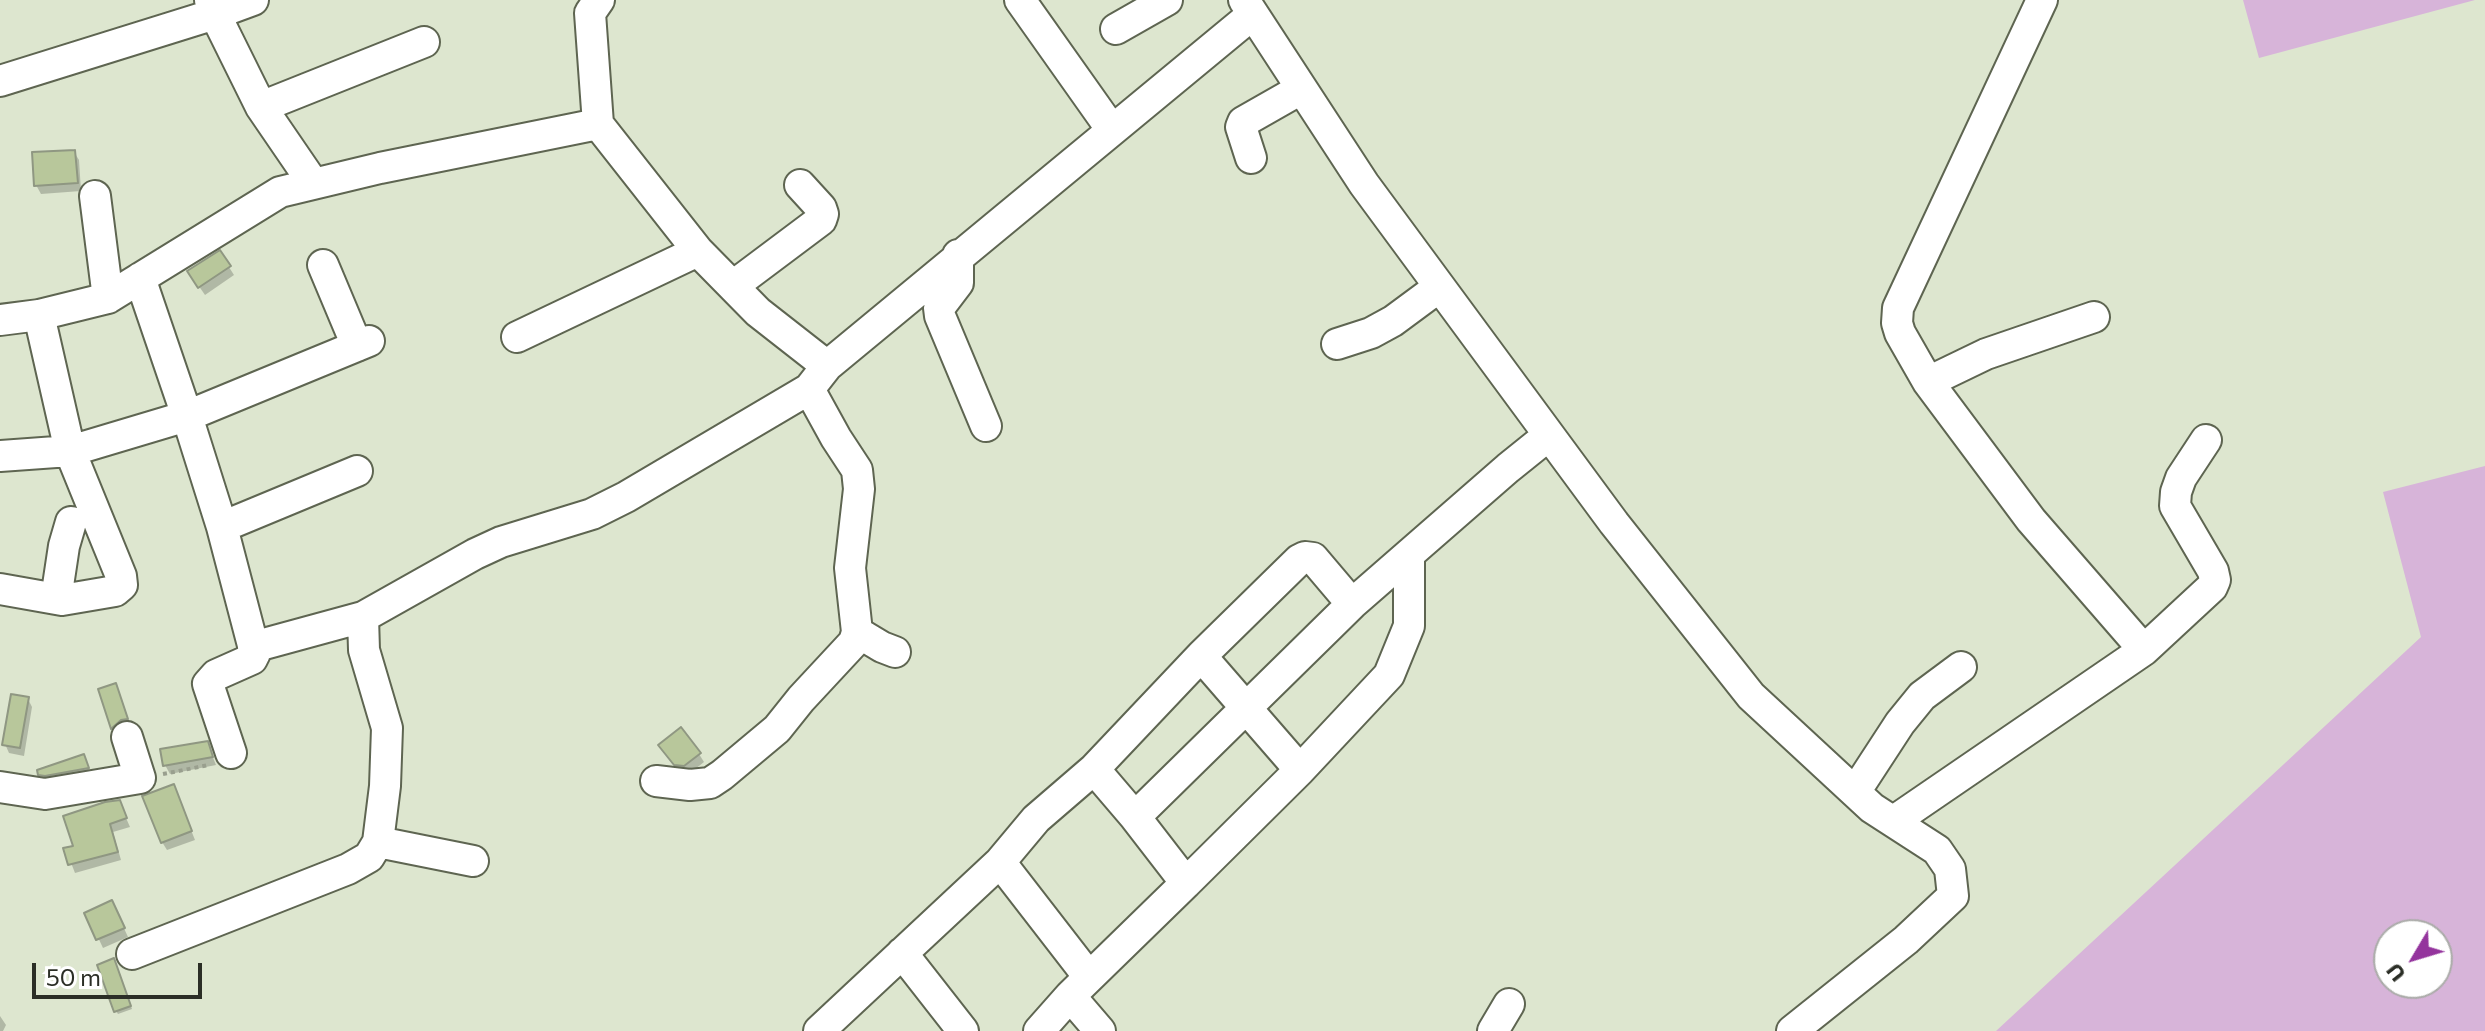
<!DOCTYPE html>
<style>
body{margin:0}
#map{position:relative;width:2485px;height:1031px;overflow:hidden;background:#dde6cf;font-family:Commissioner,sans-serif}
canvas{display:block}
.north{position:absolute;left:2373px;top:919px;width:80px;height:80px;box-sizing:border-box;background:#fff;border:2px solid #aaaba8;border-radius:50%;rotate:232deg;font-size:22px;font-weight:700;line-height:32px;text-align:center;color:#2b2e26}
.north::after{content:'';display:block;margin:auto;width:28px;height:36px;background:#94349d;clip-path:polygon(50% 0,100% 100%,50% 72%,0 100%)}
.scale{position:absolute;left:32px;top:963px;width:170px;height:36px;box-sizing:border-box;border:4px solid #2b2e26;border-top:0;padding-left:10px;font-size:24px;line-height:28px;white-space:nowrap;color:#2b2e26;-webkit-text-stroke:6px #fff;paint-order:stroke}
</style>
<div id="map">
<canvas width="2485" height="1031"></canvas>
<div class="north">U</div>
<div class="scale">50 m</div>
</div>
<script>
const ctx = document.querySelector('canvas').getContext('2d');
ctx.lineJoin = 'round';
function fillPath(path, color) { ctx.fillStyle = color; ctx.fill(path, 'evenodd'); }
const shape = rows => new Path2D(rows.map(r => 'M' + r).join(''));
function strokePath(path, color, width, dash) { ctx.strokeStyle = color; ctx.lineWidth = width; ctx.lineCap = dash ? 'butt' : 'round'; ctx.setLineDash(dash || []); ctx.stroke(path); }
const water = shape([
 [2243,0,2475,0,2259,58],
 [2485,466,2485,1031,1996,1031,2421,637,2383,492],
 [2437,935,2437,983,2389,983,2389,935]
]);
const shadow = shape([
 [74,152,79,160,81,191,41,194,36,185],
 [220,253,234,275,205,295,194,279],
 [115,686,131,728,117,736,101,690],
 [28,699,32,707,24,756,9,753,5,744],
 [207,743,216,765,170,774,165,765],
 [666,754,699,754,704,762,689,774,681,773],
 [83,756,92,777,45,783,40,774],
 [177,795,195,840,167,850,162,842],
 [119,802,130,827,113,832,121,860,75,873,66,850,76,847],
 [116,911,128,937,103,948,87,914],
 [116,964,132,1009,118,1014,116,1011],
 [0,1016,6,1025,3,1031,0,1031]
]);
const building = shape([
 [75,150,78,183,34,186,32,152,75,150],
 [220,250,231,266,198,288,187,271,220,250],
 [116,683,128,719,121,720,111,729,98,689,116,683],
 [11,694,29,697,20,748,2,745,11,694],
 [681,727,701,753,684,766,674,765,658,745,681,727],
 [208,741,213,757,163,766,160,749,208,741],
 [84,754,89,768,45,776,38,775,37,770,84,754],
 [174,784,192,831,161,843,142,796,174,784],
 [120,800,127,818,110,824,118,852,68,865,63,848,73,846,63,816,105,802,120,800],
 [112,900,125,928,96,940,84,913,112,900],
 [114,958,131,1006,114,1012,97,965,114,958]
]);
const path = shape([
 [163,774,209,765]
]);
const minor = shape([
 [210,0,215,14,261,107,313,183],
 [1020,0,1112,130],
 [1244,0,1364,184,1614,523,1751,696,1872,808,1937,850,1950,869,1953,896,1906,940,1792,1031],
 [2042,0,1898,308,1897,323,1900,333,1928,382,2031,520,2144,650],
 [1116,29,1167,0],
 [0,81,215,14,253,0],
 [261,107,424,42],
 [598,124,590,13,599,0],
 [1251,158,1241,127,1243,122,1301,89],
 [95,196,108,298],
 [958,255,958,283,939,308,940,316,986,426],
 [323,265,357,346],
 [140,278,187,416,222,527,357,471],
 [733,286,821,220,823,214,821,208,800,185],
 [0,320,39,315,108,298,280,192,380,168,598,124,698,251,758,312,827,366],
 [517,337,698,251],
 [1337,344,1371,333,1393,321,1439,287],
 [1928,382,1986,354,2094,317],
 [0,456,70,451,187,416,369,341],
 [222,527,255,653,252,659,216,675,208,684,231,753],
 [0,589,62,600,115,591,122,585,121,576,70,451,39,315],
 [56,599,64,546,71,522],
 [1352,604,1313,558,1305,557,1299,560,1201,656,1094,769,1135,817,1186,883,1300,770,1389,675,1409,626,1409,556],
 [857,632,882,647,895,652],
 [253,647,363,617],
 [1201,656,1300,770],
 [656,781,690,785,710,783,722,775,777,729,801,699,854,642,857,632,850,568,859,489,857,470,836,438,809,389],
 [0,787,45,794,140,778,127,737],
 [1855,792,1900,723,1922,696,1961,667],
 [1135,817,1352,604,1508,468,1549,435],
 [1894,821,2144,650,2212,587,2215,580,2213,571,2175,506,2176,492,2181,478,2206,440],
 [378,842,473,861],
 [1000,862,1036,819,1094,769],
 [902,953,963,1031],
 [132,954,348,869,369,857,378,842,385,786,387,728,364,650,363,617,475,554,501,542,592,514,626,497,809,389,827,366,1253,14],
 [819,1031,1000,862,1089,977],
 [1039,1031,1070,996],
 [1100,1031,1070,996,1186,883],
 [1493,1031,1509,1004]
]);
fillPath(water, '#d7b4d9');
fillPath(shadow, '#0003');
fillPath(building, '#b8c79b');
strokePath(building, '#8f9782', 2);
strokePath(minor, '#5e6551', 34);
strokePath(path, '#999f8e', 4, [4, 4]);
strokePath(minor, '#fff', 30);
</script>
